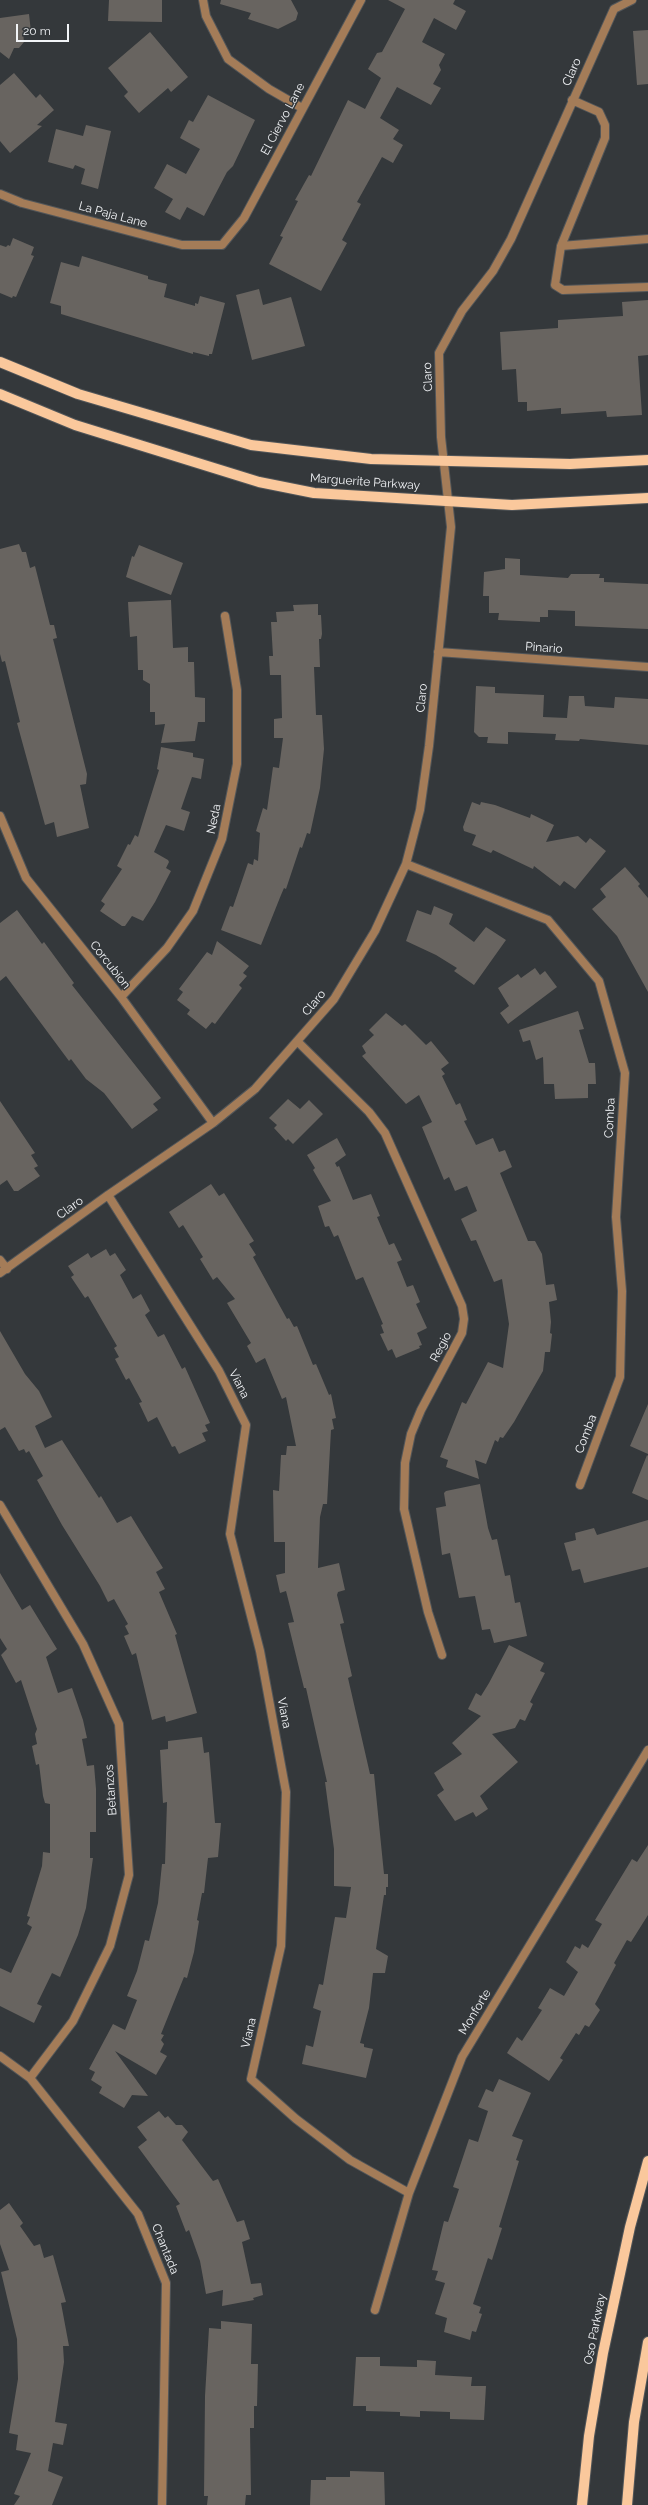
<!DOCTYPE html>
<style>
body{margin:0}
#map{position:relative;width:648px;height:2505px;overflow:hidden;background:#34383b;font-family:Raleway,sans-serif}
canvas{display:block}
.scale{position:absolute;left:16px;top:24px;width:53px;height:18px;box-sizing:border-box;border:2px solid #f2f4f7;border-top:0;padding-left:5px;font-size:12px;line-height:14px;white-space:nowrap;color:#f2f4f7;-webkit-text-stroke:3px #34383b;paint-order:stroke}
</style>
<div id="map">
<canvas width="648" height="2505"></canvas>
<div class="scale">20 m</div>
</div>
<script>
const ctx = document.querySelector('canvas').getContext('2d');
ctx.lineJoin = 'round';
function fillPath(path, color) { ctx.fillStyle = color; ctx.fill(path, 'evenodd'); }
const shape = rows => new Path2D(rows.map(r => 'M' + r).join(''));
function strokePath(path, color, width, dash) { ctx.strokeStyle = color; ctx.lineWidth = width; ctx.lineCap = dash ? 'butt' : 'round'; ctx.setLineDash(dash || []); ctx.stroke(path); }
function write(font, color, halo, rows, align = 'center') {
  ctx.font = font + ' Raleway,sans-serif'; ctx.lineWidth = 3; ctx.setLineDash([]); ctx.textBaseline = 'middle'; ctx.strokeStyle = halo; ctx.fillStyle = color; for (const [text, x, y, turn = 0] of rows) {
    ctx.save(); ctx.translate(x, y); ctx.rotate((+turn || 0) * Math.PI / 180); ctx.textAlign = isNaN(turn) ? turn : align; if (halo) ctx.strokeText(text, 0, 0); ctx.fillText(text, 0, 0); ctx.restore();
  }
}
const building = shape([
 [109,0,162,0,162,22,108,21],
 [221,0,291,0,298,13,296,20,278,29,248,19,251,13,220,4],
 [388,0,455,0,453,4,466,11,456,30,434,18,422,42,445,54,439,65,441,70,433,84,441,88,431,105,397,87,380,118,399,130,393,139,403,145,393,163,382,157,357,202,361,204,342,240,347,243,321,291,269,264,283,237,280,236,298,201,295,200,309,175,311,176,348,100,365,109,381,78,368,69,377,53,382,52,405,9],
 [29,14,31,32,23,33,24,42,19,48,14,48,9,59,0,52,0,18],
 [648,30,648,84,637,85,633,31],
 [150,32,188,77,171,92,168,88,139,113,124,96,128,92,108,68],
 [14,73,36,98,40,94,54,110,37,125,42,126,10,153,0,141,0,85],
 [208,95,255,120,233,166,227,172,204,216,187,207,180,220,165,212,173,199,154,188,167,164,186,174,200,149,180,138,189,120,193,122],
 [86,125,111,131,98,189,81,184,85,169,75,165,73,169,48,162,56,129,83,136],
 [13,238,34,247,31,255,34,256,22,283,16,297,13,296,12,298,0,293,0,245,6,247,8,245,10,246],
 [82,256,148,276,148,279,167,284,164,297,195,306,195,303,198,304,200,296,225,303,212,354,209,354,209,356,193,352,193,354,61,314,61,306,50,303,61,262,79,267],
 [259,289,263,305,291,297,305,346,252,360,236,295],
 [648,300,648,355,638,356,642,415,607,417,606,411,561,414,561,408,527,411,527,402,518,402,516,369,502,370,500,332,558,328,558,320,623,316,622,302],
 [19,544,22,552,26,552,30,568,35,566,50,625,54,625,57,638,53,639,87,774,86,784,80,785,89,828,57,837,54,822,45,825,17,723,20,722,5,661,2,662,0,654,0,549],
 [139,545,183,563,171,595,126,577,132,556,134,557],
 [505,558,520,559,520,575,568,578,571,574,600,574,599,578,604,578,604,582,648,584,648,629,575,626,575,611,548,610,548,617,540,617,540,622,498,620,499,613,489,613,489,596,483,596,484,572,505,569],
 [171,600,173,648,188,647,188,662,194,662,195,697,205,698,205,722,198,722,195,741,161,743,165,724,155,725,155,712,150,712,150,684,143,680,143,670,138,670,137,636,130,637,128,602],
 [318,604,318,615,321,615,322,634,321,639,319,639,320,667,314,667,316,715,322,715,324,749,320,788,310,834,307,833,302,848,300,847,286,889,284,888,281,895,261,945,221,930,230,906,233,907,248,863,253,865,254,859,258,861,260,833,256,831,263,808,267,810,273,767,279,768,283,738,274,738,274,719,282,718,281,675,270,675,269,656,273,656,271,622,277,622,276,612,294,611,293,605],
 [476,686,495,687,495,693,544,695,543,717,567,718,569,696,584,696,585,706,614,708,615,697,648,699,648,745,580,739,579,741,555,740,556,734,508,732,508,744,487,743,488,737,479,737,474,732],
 [161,747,193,753,193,757,204,759,201,779,192,777,181,809,190,812,184,831,166,825,154,852,168,860,169,862,166,868,171,871,155,902,143,921,132,916,125,926,122,926,100,911,105,904,101,901,122,869,117,866,128,844,130,845,135,835,138,837,159,770,157,769],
 [472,802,480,805,481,802,495,805,530,818,531,814,554,825,546,842,578,836,586,843,590,838,606,851,575,889,564,881,560,886,534,866,533,869,493,850,491,853,472,845,476,835,464,831,463,827],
 [625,867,640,884,638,886,648,898,648,992,617,936,592,909,606,897,600,889],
 [434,906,453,914,449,924,474,942,486,927,506,940,474,985,454,971,457,968,436,955,406,941,417,910,431,915],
 [17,910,42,944,44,942,74,983,72,985,161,1098,153,1104,158,1110,132,1129,104,1093,86,1079,71,1059,69,1061,6,976,0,981,0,923],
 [217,941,249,966,243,973,247,976,239,985,242,988,215,1024,212,1022,206,1029,187,1014,190,1010,177,1000,183,992,179,989,207,952,212,955],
 [535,968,540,975,545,971,557,987,508,1024,500,1013,509,1006,498,988,518,974,521,978],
 [578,1011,584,1029,579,1030,589,1063,595,1063,596,1084,588,1084,588,1098,555,1099,554,1084,544,1084,543,1057,536,1060,530,1040,523,1042,519,1030],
 [386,1013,402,1026,405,1024,426,1045,431,1041,449,1063,441,1069,445,1074,442,1076,456,1105,460,1103,467,1120,464,1121,476,1145,493,1138,499,1152,505,1150,512,1167,500,1173,528,1241,535,1241,542,1254,546,1285,554,1284,557,1300,549,1302,551,1322,550,1333,552,1334,550,1352,545,1352,543,1371,514,1422,503,1438,500,1437,498,1442,495,1440,486,1464,475,1460,479,1479,446,1467,448,1460,440,1457,462,1402,466,1404,488,1362,503,1368,509,1324,502,1279,494,1282,476,1240,471,1241,461,1219,477,1211,467,1186,455,1191,449,1177,444,1180,422,1127,432,1122,419,1095,406,1104,362,1056,366,1053,362,1046,374,1035,369,1030],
 [288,1099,300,1109,309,1100,323,1114,293,1144,288,1139,286,1141,274,1128,277,1125,269,1118],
 [0,1101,35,1153,31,1155,38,1166,34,1168,40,1176,18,1191,14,1191,7,1180,0,1185],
 [337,1138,346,1155,335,1163,337,1167,339,1166,353,1200,371,1194,380,1216,377,1217,389,1245,394,1243,402,1260,397,1262,407,1287,413,1285,420,1302,416,1304,427,1328,417,1333,422,1345,419,1346,420,1348,396,1358,392,1349,388,1351,380,1334,384,1333,381,1325,383,1324,363,1277,356,1280,338,1235,334,1237,329,1226,325,1227,318,1206,331,1201,313,1170,315,1168,307,1155],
 [211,1184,219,1196,224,1193,254,1241,249,1244,256,1255,253,1257,287,1319,289,1318,294,1327,297,1326,313,1365,316,1364,329,1395,331,1394,336,1418,332,1419,334,1429,331,1430,327,1504,323,1504,320,1517,318,1568,339,1563,345,1590,338,1592,337,1595,344,1623,340,1624,352,1676,348,1678,370,1774,374,1774,384,1874,388,1874,388,1887,386,1887,386,1895,384,1895,376,1949,388,1956,385,1973,373,1973,369,2008,360,2043,364,2044,364,2047,373,2049,366,2078,302,2064,306,2045,313,2047,321,2011,313,2008,319,1984,323,1985,335,1917,346,1918,351,1887,334,1886,334,1849,325,1782,327,1782,306,1688,304,1688,288,1623,294,1622,286,1591,280,1593,276,1575,285,1573,285,1542,274,1542,273,1490,279,1491,281,1455,286,1455,287,1446,296,1446,286,1397,282,1399,265,1358,256,1363,247,1346,251,1343,227,1303,235,1299,217,1277,213,1280,200,1259,203,1257,183,1225,179,1228,169,1212],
 [106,1249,110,1256,115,1253,126,1270,120,1275,133,1299,141,1294,150,1311,145,1315,158,1337,164,1334,182,1369,185,1367,210,1423,205,1425,208,1431,202,1433,206,1441,179,1454,175,1446,172,1447,157,1417,148,1422,139,1403,142,1402,129,1378,126,1380,115,1359,119,1357,114,1348,117,1346,88,1296,85,1298,71,1277,74,1275,68,1266,88,1253,91,1258],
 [0,1331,25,1374,39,1391,52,1417,35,1426,45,1448,62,1440,99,1498,101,1496,117,1523,131,1516,163,1568,156,1572,165,1589,159,1592,177,1634,175,1635,197,1713,166,1722,165,1716,152,1720,136,1653,132,1655,124,1636,129,1634,125,1626,128,1624,114,1599,108,1602,100,1586,62,1525,37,1480,43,1476,29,1451,26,1453,24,1449,19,1451,5,1427,0,1430],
 [648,1404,648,1454,630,1446],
 [647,1455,648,1456,648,1500,632,1493],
 [480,1484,488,1528,492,1540,497,1539,505,1576,510,1575,515,1603,520,1602,527,1636,494,1643,490,1629,482,1630,475,1596,459,1598,450,1553,442,1555,436,1508,446,1506,444,1493,446,1491],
 [648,1520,648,1567,584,1583,580,1569,572,1571,564,1543,576,1540,575,1533,594,1528,597,1535],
 [0,1573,22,1610,30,1605,57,1649,46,1657,58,1693,72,1688,83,1720,87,1738,82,1739,87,1766,94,1765,96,1789,96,1832,90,1832,90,1858,93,1858,86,1908,78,1935,60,1977,52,1973,37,2004,42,2006,34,2023,0,2006,0,1968,11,1973,32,1927,27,1924,30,1917,27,1916,42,1866,43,1852,50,1853,50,1804,45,1803,43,1796,39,1764,36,1765,32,1746,37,1744,35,1734,37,1729,21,1680,16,1683,1,1655,7,1649,0,1638],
 [509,1645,544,1663,540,1671,545,1673,530,1702,533,1704,525,1721,520,1719,515,1728,492,1734,518,1762,480,1796,488,1809,476,1817,473,1812,455,1821,437,1795,444,1790,434,1773,462,1754,452,1743,481,1716,468,1709,476,1693,481,1696,489,1683],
 [202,1737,204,1753,209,1752,215,1823,221,1823,218,1857,208,1858,204,1893,202,1893,197,1920,199,1921,194,1952,187,1978,184,1977,161,2034,164,2035,161,2040,164,2044,160,2052,167,2056,156,2075,115,2051,148,2096,132,2095,124,2108,99,2093,102,2087,91,2080,95,2072,89,2069,113,2024,125,2030,137,2000,127,1996,137,1971,145,1940,149,1941,158,1903,162,1864,165,1864,167,1802,163,1803,160,1750,168,1749,168,1741],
 [648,1845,648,1915,631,1942,627,1940,614,1963,616,1965,595,2004,600,2010,589,2027,585,2025,579,2035,576,2033,560,2058,563,2060,549,2081,507,2053,517,2037,522,2041,542,2010,538,2008,550,1988,564,1996,578,1972,566,1962,575,1946,580,1949,582,1944,588,1948,602,1924,595,1920,632,1859,637,1862],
 [499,2079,531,2093,512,2136,523,2140,516,2160,519,2161,499,2227,502,2228,492,2260,488,2258,473,2304,481,2307,479,2313,482,2314,476,2332,472,2331,470,2340,444,2332,447,2318,435,2314,445,2283,435,2280,438,2271,432,2270,444,2221,448,2222,459,2189,453,2187,469,2139,478,2142,488,2111,478,2107,486,2089,493,2092],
 [159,2111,165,2118,168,2116,176,2125,182,2125,188,2132,182,2140,213,2181,218,2179,237,2222,244,2220,250,2239,242,2242,251,2284,261,2283,263,2295,253,2298,254,2300,222,2306,223,2290,206,2294,200,2261,189,2230,186,2232,176,2206,180,2204,138,2147,147,2140,137,2127],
 [9,2203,23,2223,20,2226,34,2246,40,2244,44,2258,53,2255,66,2302,61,2303,69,2346,63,2346,64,2362,55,2422,67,2424,63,2445,53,2443,48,2471,63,2477,52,2505,14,2505,20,2496,14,2494,31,2453,16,2450,18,2435,9,2433,18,2379,17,2339,1,2272,9,2270,0,2244,0,2210],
 [221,2321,252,2324,251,2364,258,2364,257,2406,254,2406,254,2428,250,2428,251,2495,246,2495,245,2505,207,2505,208,2496,204,2496,205,2396,209,2328,221,2329],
 [356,2357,380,2357,380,2366,417,2367,417,2360,436,2361,435,2375,472,2377,471,2386,486,2386,484,2420,450,2419,450,2412,420,2411,420,2417,400,2416,400,2412,366,2411,366,2406,353,2406],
 [350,2471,384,2472,385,2505,310,2505,311,2480,326,2480,326,2477,350,2477]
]);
const service = shape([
 [572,100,599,112,605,125,605,138,561,246,648,239],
 [561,246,555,285,563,290,648,287],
 [448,500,441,437,439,353,462,311,493,271,511,239,614,9,632,0]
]);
const minor = shape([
 [203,0,206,16,228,59,269,89,302,108],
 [0,194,22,203,182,245,222,245,244,218,361,0],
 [438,652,648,667],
 [0,816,26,878,121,997,213,1123],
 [406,864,548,920,599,981,625,1073,616,1217,622,1291,620,1377,580,1485],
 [121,997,167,948,193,911,222,839,237,764,237,690,225,616],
 [297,1041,369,1112,385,1133,462,1306,464,1319,462,1333,421,1410,411,1434,405,1463,404,1509,428,1612,442,1655],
 [108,1195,219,1371,246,1425,230,1534,260,1651,286,1792,281,1946,251,2079,296,2119,350,2160,409,2193],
 [0,1260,7,1269],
 [0,1273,108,1195,213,1123,255,1089,334,999,375,931,406,864,420,810,429,746,451,527,448,500],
 [0,1505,83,1644,119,1724,129,1875,110,1946,73,2021,30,2078],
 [0,2056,30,2078,138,2214,166,2283,162,2505],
 [375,2310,409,2193,462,2057,648,1750]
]);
const primary = shape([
 [0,362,78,394,251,445,371,459,570,464,648,460],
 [0,394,75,425,259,482,314,493,512,505,648,498],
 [582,2505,589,2436,603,2353,630,2227,648,2161],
 [627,2505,634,2422,648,2342]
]);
const streetNames = [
 ["Claro",572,72,-66],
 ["El Ciervo Lane",283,119,-62],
 ["La Paja Lane",113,215,15],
 ["Claro",428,377,-93],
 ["Marguerite Parkway",365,482,4],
 ["Pinario",544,648,4],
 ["Claro",422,698,-85],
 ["Neda",214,819,-78],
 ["Corcubion",110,965,52],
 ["Claro",314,1003,-50],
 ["Comba",610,1118,-87],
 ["Claro",70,1208,-36],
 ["Regio",441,1347,-62],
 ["Viana",239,1384,63],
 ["Comba",586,1434,-69],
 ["Viana",284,1713,79],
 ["Betanzos",111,1790,-94],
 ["Monforte",475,2012,-59],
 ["Viana",249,2033,-77],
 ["Chantada",165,2249,68],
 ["Oso Parkway",595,2329,-79]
];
fillPath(building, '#686460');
strokePath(service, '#525659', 10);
strokePath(minor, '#525659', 10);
strokePath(primary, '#525659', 12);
strokePath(service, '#a47c58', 8);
strokePath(minor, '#a47c58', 8);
strokePath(primary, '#fac89c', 10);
write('12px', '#f2f4f7', '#34383b', streetNames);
</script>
